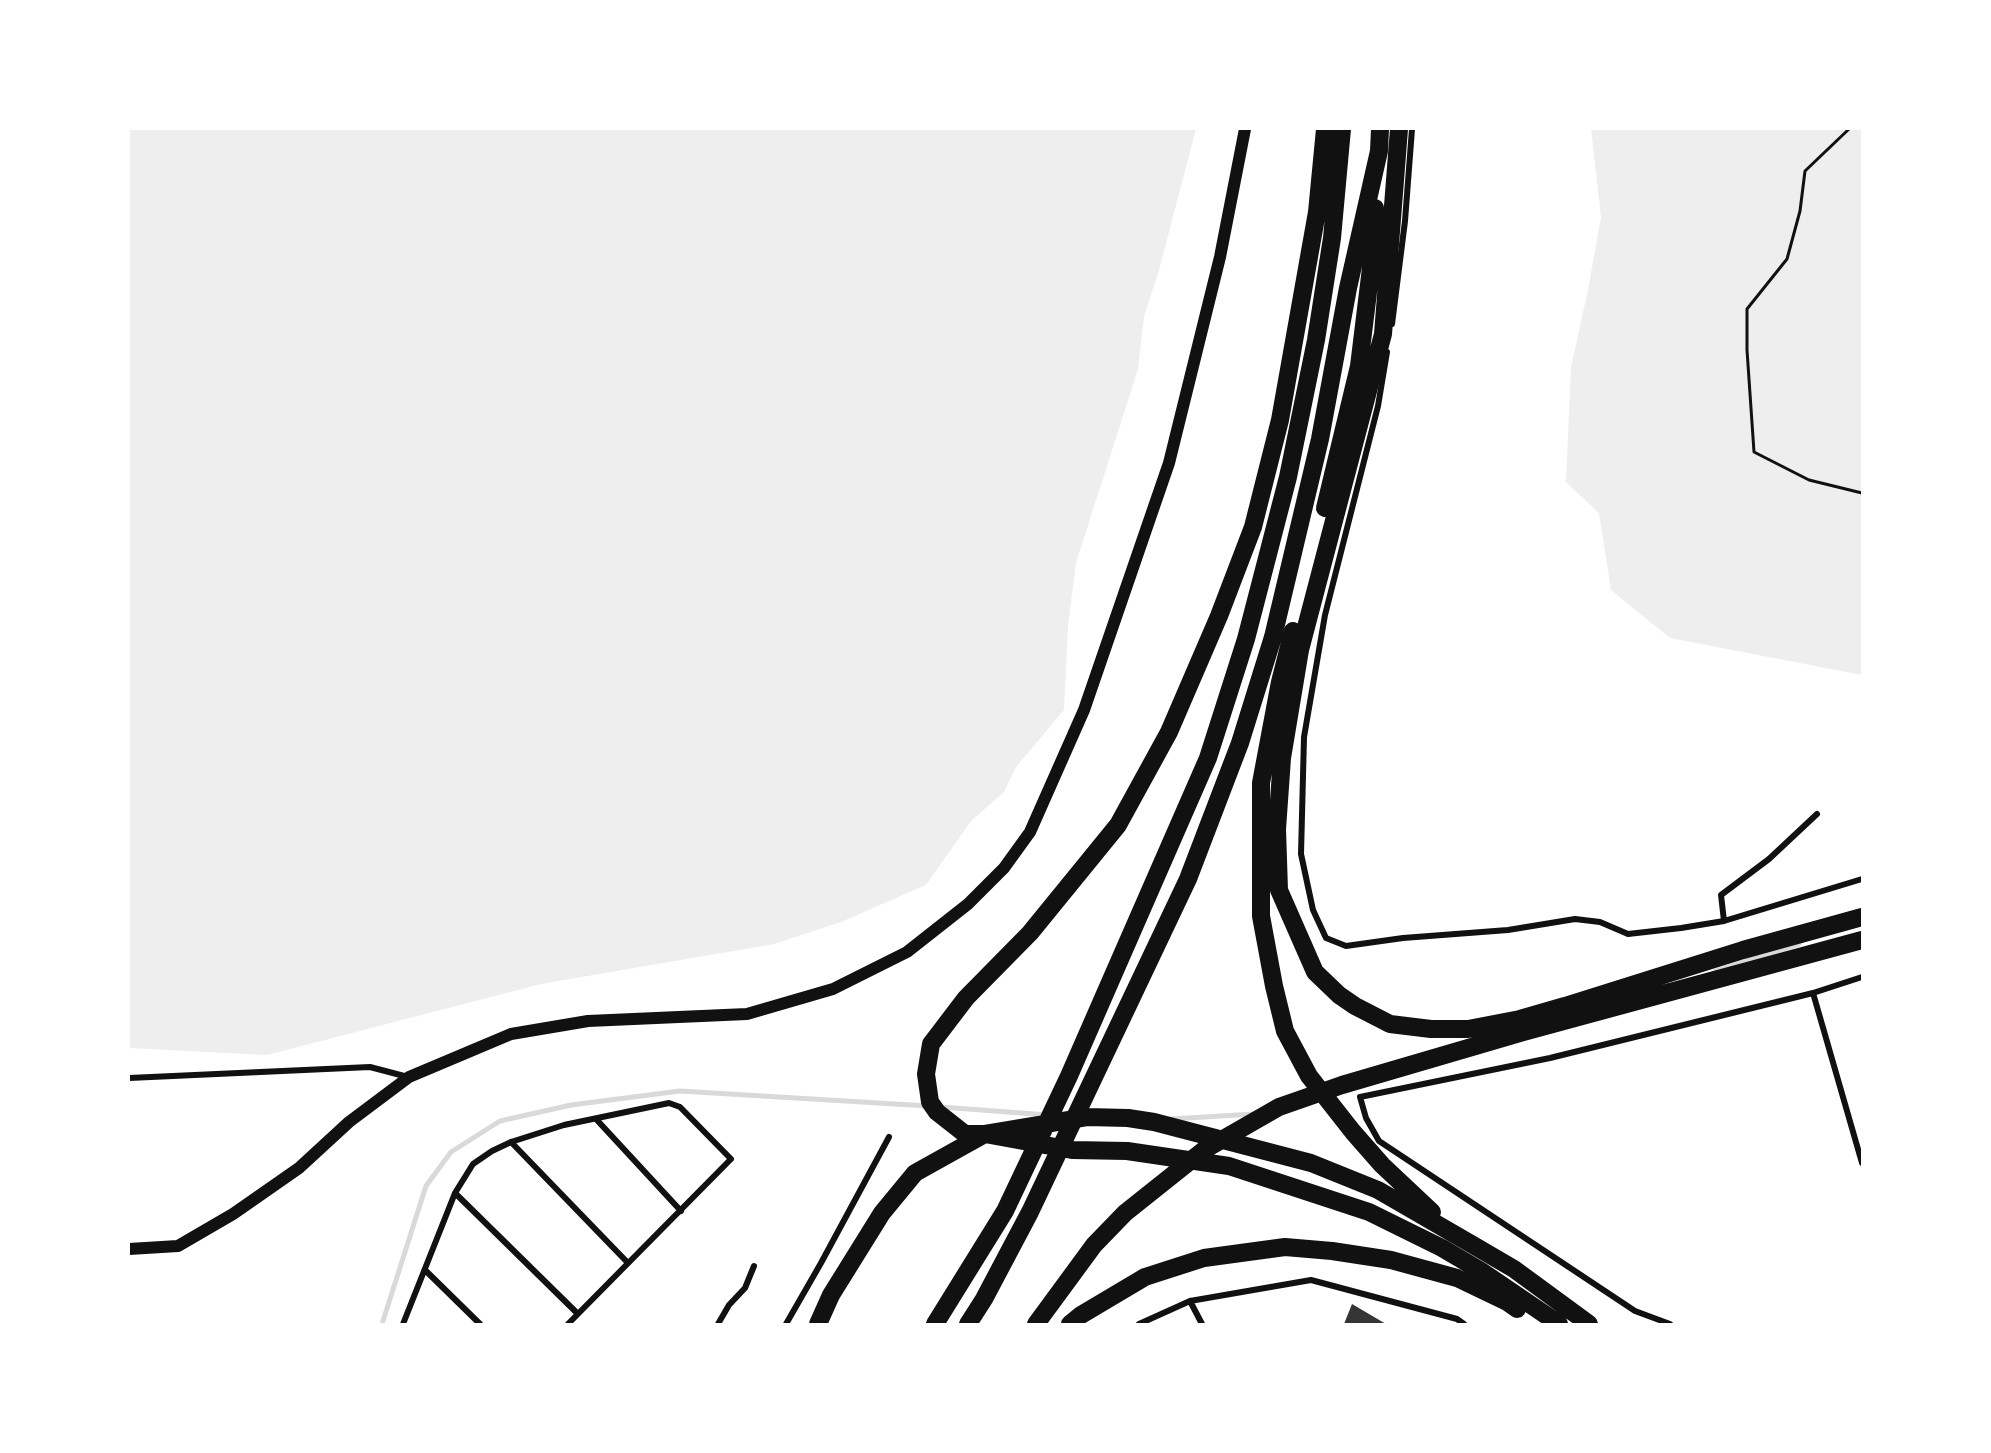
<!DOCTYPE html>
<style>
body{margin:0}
#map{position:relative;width:1991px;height:1453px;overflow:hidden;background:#fff;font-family:Figtree,sans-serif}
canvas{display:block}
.frame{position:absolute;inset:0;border:130px solid #fff;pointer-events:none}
</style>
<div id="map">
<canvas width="1991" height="1453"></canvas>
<div class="frame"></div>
</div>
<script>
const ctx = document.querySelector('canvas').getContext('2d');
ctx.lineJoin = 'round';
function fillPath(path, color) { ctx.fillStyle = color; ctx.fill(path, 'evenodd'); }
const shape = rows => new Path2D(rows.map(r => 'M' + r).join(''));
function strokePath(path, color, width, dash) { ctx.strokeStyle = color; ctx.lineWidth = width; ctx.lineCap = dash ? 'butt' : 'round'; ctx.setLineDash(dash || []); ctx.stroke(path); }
const green = shape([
 [129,129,1196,129,1159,270,1144,317,1138,369,1076,563,1068,626,1064,710,1016,767,1004,792,971,821,926,885,841,922,774,944,541,984,267,1055,129,1048],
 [1591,129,1862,129,1862,675,1670,638,1611,590,1599,513,1566,482,1571,367,1588,290,1601,217]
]);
const stream = shape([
 [1716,971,1799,944],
 [941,1107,1048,1115],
 [1171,1119,1254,1114],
 [382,1324,426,1186,451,1152,500,1121,571,1105,680,1091,928,1106]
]);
const building = shape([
 [1352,1304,1386,1324,1344,1324]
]);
const path = shape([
 [1849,129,1805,171,1800,211,1787,259,1747,309,1747,350,1754,452,1809,480,1862,493]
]);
const minor = shape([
 [1392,324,1405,221,1412,129],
 [1387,352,1378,406,1325,615,1304,737,1301,854,1313,910,1326,938,1346,946,1403,938,1508,930,1575,919,1600,922,1628,934,1681,928,1724,921,1862,879],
 [1724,921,1721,895,1769,859,1817,814],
 [1813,993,1862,1163],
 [129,1078,370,1067,408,1077],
 [596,1119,681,1211],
 [511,1142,628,1263],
 [455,1193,578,1314],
 [425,1270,480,1324],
 [1190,1301,1202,1324],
 [403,1324,455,1193,473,1164,492,1151,511,1142,564,1125,669,1103,680,1107,731,1159,568,1324],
 [718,1324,729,1305,745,1288,754,1266],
 [786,1324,821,1263,889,1137],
 [1139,1324,1190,1301,1311,1280,1457,1319,1464,1324],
 [1670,1324,1635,1311,1379,1141,1366,1118,1360,1097,1550,1058,1813,993,1862,977]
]);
const secondary = shape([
 [129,1249,178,1246,233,1214,299,1168,349,1122,409,1077,511,1034,588,1021,747,1014,833,989,907,952,968,904,1004,868,1030,832,1084,710,1169,463,1220,257,1245,129]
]);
const motorway = shape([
 [1325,129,1317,212,1280,420,1253,527,1219,616,1169,732,1118,825,1030,933,966,998,931,1044,926,1074,930,1102,937,1112,965,1134,985,1134,1087,1117,1128,1118,1154,1122,1311,1163,1378,1190,1473,1245,1514,1269,1589,1324],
 [1399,129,1383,334,1300,650,1282,758,1277,829,1279,890,1315,972,1339,995,1355,1006,1390,1024,1431,1029,1468,1029,1520,1019,1565,1006,1743,950,1862,917],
 [1325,508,1359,366,1371,268,1375,208],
 [1293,631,1280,682,1261,783,1261,916,1274,986,1285,1031,1309,1076,1353,1132,1382,1165,1432,1212],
 [818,1324,831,1295,882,1213,915,1173,985,1134,1072,1150,1127,1151,1229,1166,1369,1212,1442,1248,1481,1271,1559,1324],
 [935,1324,1005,1211,1069,1076,1208,758,1246,639,1288,477,1316,340,1332,238,1342,129],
 [968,1324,984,1299,1030,1212,1188,879,1240,743,1273,637,1320,439,1348,288,1379,151,1380,129],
 [1036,1324,1094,1245,1125,1213,1204,1150,1279,1107,1342,1085,1523,1032,1862,940],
 [1070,1324,1081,1315,1145,1277,1204,1258,1285,1247,1332,1251,1391,1260,1457,1278,1507,1302,1517,1309]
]);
fillPath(green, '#eee');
strokePath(stream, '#d9d9d9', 5);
fillPath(building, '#353535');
strokePath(path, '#111', 3);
strokePath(minor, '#111', 6);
strokePath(secondary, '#111', 12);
strokePath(motorway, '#111', 18);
</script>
